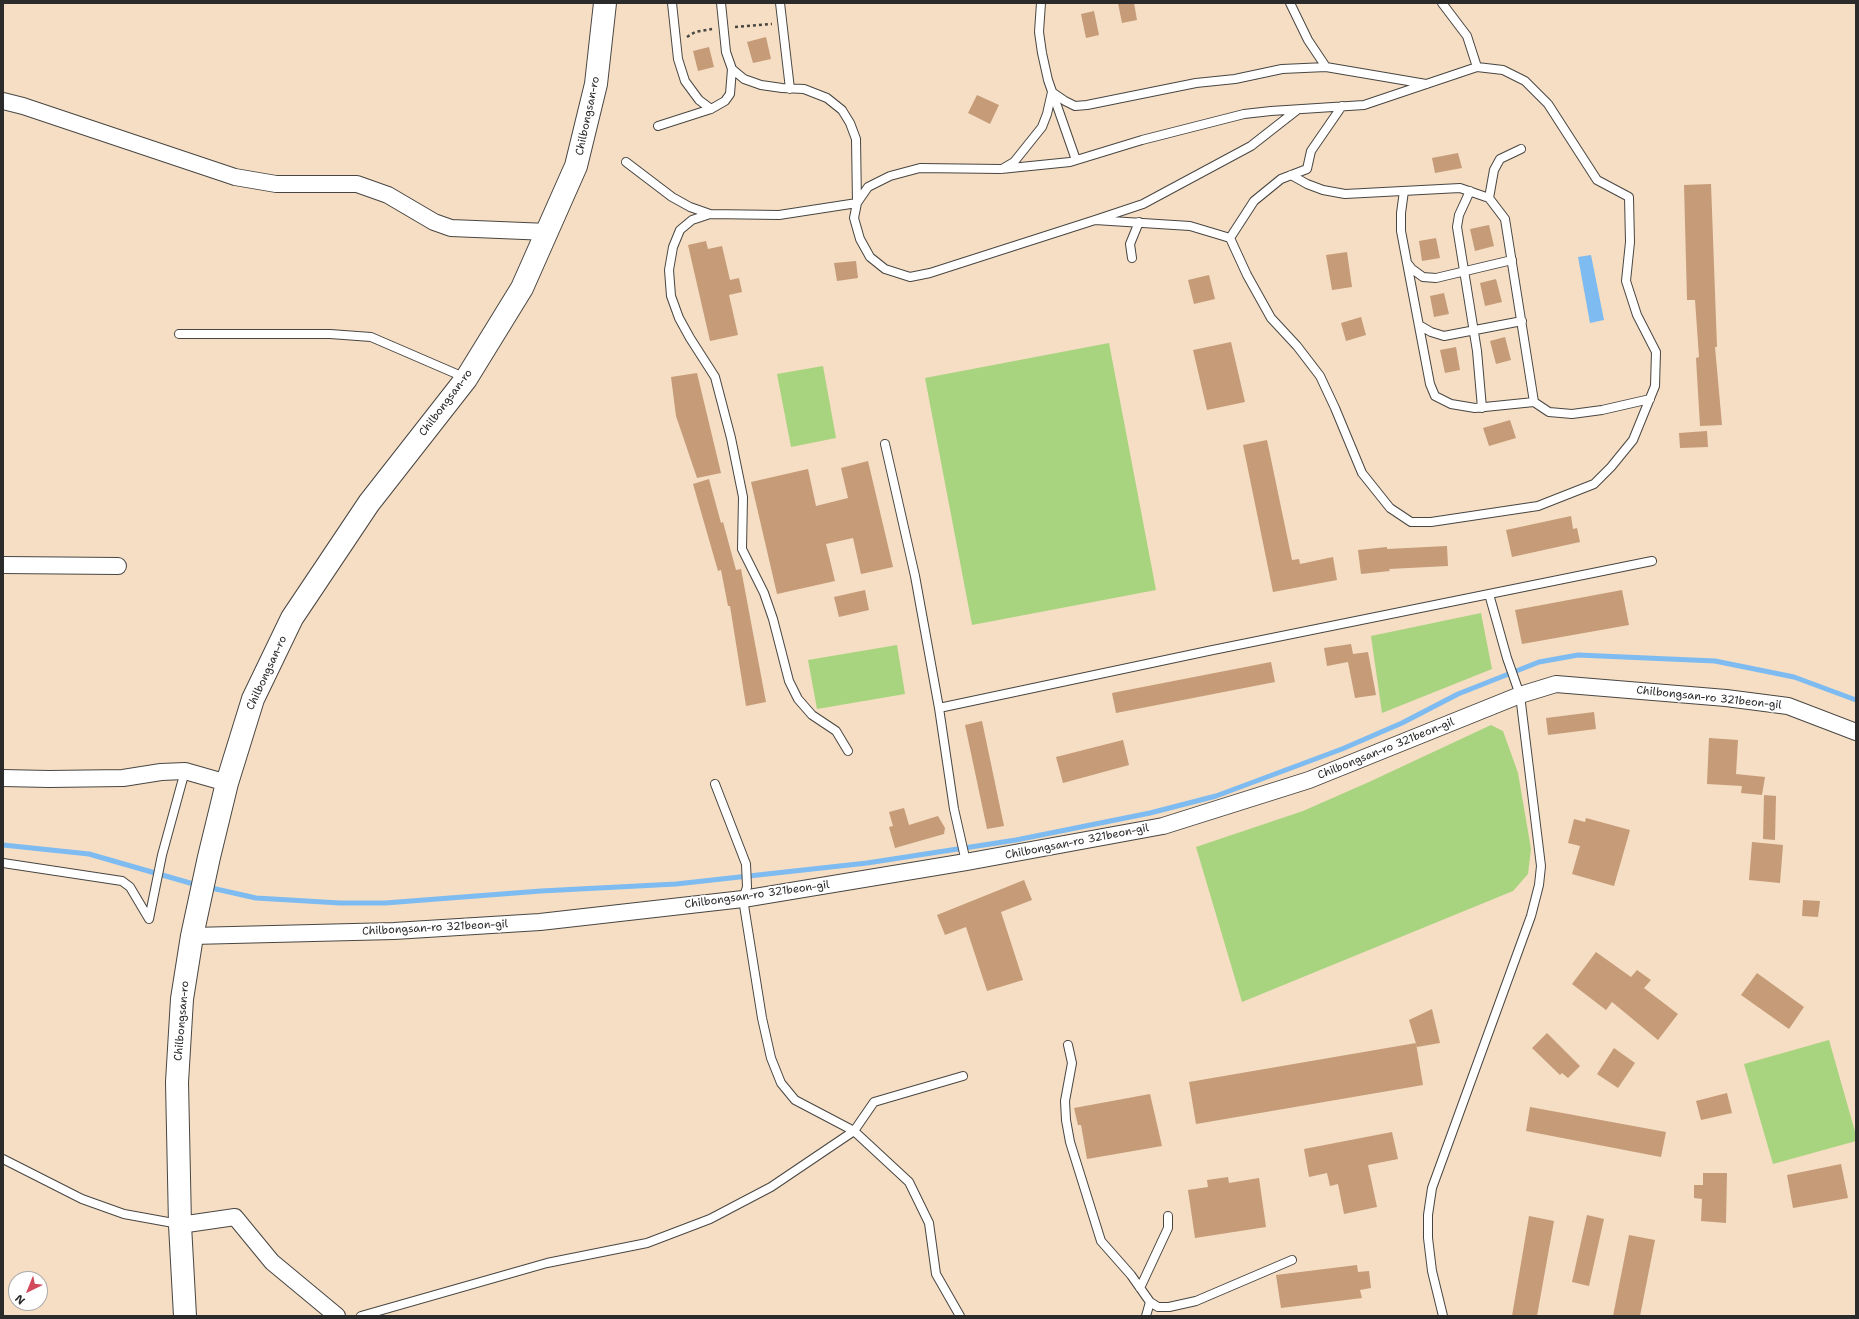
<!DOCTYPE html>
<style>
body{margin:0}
#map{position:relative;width:1859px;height:1319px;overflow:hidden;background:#f5dec3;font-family:"Shantell Sans",sans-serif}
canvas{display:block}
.frame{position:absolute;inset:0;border:4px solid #2b2b2b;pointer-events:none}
.north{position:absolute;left:8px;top:1271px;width:40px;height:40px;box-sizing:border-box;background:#fff;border:1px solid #aaa;border-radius:50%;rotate:223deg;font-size:11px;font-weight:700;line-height:16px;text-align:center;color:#2b2b2b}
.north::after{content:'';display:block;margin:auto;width:14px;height:18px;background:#d1495b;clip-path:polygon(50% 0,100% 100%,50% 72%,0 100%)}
</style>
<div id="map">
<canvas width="1859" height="1319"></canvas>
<div class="frame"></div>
<div class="north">N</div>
</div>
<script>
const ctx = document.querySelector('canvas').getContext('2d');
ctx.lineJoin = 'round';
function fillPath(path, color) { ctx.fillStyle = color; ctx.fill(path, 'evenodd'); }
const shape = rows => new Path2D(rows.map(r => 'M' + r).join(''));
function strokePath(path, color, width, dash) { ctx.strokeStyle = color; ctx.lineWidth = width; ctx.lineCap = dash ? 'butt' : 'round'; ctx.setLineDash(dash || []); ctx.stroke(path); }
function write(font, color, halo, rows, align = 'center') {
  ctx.font = font + ' "Shantell Sans",sans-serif'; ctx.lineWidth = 4; ctx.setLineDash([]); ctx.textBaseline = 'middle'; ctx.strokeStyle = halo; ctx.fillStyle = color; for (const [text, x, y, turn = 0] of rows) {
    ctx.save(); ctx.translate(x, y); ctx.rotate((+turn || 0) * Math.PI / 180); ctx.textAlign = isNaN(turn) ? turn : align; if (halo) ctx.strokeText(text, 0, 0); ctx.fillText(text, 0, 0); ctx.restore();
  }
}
const green = shape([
 [1109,343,1156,590,972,625,925,378],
 [823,366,836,438,791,447,777,374],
 [1481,613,1492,669,1382,713,1371,636],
 [897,645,905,694,817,709,808,660],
 [1491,725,1503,731,1518,773,1531,849,1528,874,1513,891,1242,1002,1196,847,1303,811,1369,782],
 [1829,1040,1856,1135,1856,1141,1773,1164,1744,1064]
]);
const water = shape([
 [1591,255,1604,320,1590,323,1578,257]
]);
const stream = shape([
 [3,845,89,854,197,885],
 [207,887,256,898,340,903,385,903,541,891,676,884,867,863,1016,840,1150,813,1216,796,1342,749,1402,723,1458,694,1539,662,1578,655,1715,661,1794,677,1856,700]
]);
const building = shape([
 [1118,3,1134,3,1137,20,1122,23],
 [1094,11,1099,35,1086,38,1081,14],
 [766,37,771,59,753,63,747,42],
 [709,47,714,67,698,71,693,51],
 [977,95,999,105,990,124,968,113],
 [1458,153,1462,168,1435,173,1432,158],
 [1711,184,1717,347,1715,347,1722,425,1700,426,1696,358,1699,357,1695,300,1687,300,1684,185],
 [1489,225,1494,246,1475,251,1470,229],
 [1436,238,1440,258,1422,261,1419,241],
 [706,241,708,249,722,246,730,280,739,278,742,292,729,295,738,335,710,341,688,245],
 [1347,252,1352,287,1332,290,1326,255],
 [856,261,858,278,837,281,834,263],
 [1209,275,1215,299,1194,304,1188,280],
 [1496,279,1502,302,1485,306,1480,283],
 [1444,293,1449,314,1434,317,1430,296],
 [1361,317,1366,335,1346,341,1341,323],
 [1505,337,1511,360,1496,364,1490,341],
 [1231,342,1245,402,1207,410,1193,350],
 [1456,347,1460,370,1445,373,1440,350],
 [697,373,721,473,697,478,676,416,671,377],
 [1510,420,1516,438,1489,446,1483,428],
 [1707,431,1708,447,1680,448,1679,433],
 [1267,440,1292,560,1299,559,1300,564,1333,557,1337,580,1273,592,1243,445],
 [868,461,893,567,861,574,853,538,826,544,835,581,777,594,751,482,808,469,816,506,848,498,841,468],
 [709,479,721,523,723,522,736,570,741,569,766,702,746,706,730,606,728,606,721,570,718,571,693,484],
 [1571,516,1573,529,1577,528,1580,542,1512,557,1506,530],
 [1447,546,1448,566,1389,569,1390,571,1361,574,1358,550,1387,547,1387,549],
 [865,590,869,610,839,617,834,597],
 [1622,590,1629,625,1522,644,1515,610],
 [1351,644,1353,654,1368,652,1376,695,1355,698,1348,662,1327,666,1324,648],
 [1271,662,1275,682,1116,713,1112,693],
 [1594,712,1596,729,1548,735,1546,718],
 [982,721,1004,826,987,829,965,725],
 [1709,738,1738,740,1736,774,1765,777,1762,795,1741,793,1742,786,1707,784],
 [1123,740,1129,765,1063,783,1056,757],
 [1764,795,1776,796,1775,840,1763,839],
 [904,808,909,825,938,816,945,828,944,834,895,848,889,827,893,826,889,812],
 [1586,818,1630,830,1614,886,1572,874,1580,846,1568,843,1574,819,1585,822],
 [1752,842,1783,845,1780,883,1749,880],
 [1024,880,1032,900,1001,912,1023,980,987,991,966,927,945,935,937,915],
 [1803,900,1820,901,1818,917,1802,916],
 [1596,952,1631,977,1637,970,1651,980,1644,988,1678,1014,1658,1040,1612,1002,1606,1010,1572,984],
 [1757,973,1804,1007,1789,1029,1741,995],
 [1432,1009,1440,1043,1417,1047,1409,1020],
 [1547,1033,1580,1066,1568,1078,1562,1073,1560,1075,1532,1048],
 [1416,1043,1423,1085,1196,1124,1189,1082],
 [1614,1048,1635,1063,1618,1088,1597,1074],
 [1727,1093,1732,1113,1701,1120,1696,1101],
 [1150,1094,1162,1146,1087,1159,1081,1125,1078,1125,1074,1108],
 [1530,1107,1666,1132,1661,1157,1526,1131],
 [1392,1132,1398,1159,1368,1165,1377,1207,1344,1214,1338,1184,1330,1186,1327,1173,1309,1177,1304,1149],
 [1841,1164,1848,1198,1793,1208,1787,1175],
 [1703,1173,1727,1173,1726,1223,1701,1221,1702,1199,1694,1198,1694,1185,1703,1185],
 [1228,1177,1229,1183,1259,1178,1266,1227,1195,1238,1188,1190,1208,1187,1207,1180],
 [1587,1215,1604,1219,1589,1286,1572,1282],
 [1529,1216,1554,1221,1537,1316,1512,1316],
 [1629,1235,1655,1240,1640,1316,1613,1316],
 [1357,1265,1358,1272,1369,1271,1371,1288,1360,1290,1362,1298,1281,1308,1276,1275]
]);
const path = shape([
 [735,27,772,24],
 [687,37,695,32,712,29]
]);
const lane = shape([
 [672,3,678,59,685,81,699,100,711,109],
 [721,3,726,52,732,69,744,79,761,85,782,88,804,89,827,98,842,110,850,123,856,139,857,203,779,215,710,214,692,220,680,230,673,247,669,270,671,296,679,318,690,338,715,377,731,438,743,497,742,549,764,593,773,619,789,681,798,699,812,715,836,731,848,751],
 [780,3,790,89],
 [1041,3,1039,32,1042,53,1048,80,1076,160],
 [1290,3,1308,40,1326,67,1426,84],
 [1442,3,1467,36,1477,67],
 [658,126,711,109,725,101,730,94,732,69],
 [626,162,672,197,690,207,710,214],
 [1002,169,1014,162,1042,127,1047,114,1052,92,1065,101,1075,106,1087,105,1196,83,1235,79,1282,69,1326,67],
 [1291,175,1307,184,1323,190,1345,194,1460,188,1489,198,1505,219,1534,402,1549,412,1572,414,1602,410,1650,399],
 [1404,191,1401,213,1401,231,1430,384,1435,396,1451,404,1475,408,1534,402],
 [1470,191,1459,215,1457,227,1477,351,1482,408],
 [1489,198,1494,170,1500,159,1521,149],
 [1095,220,1190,226,1230,238,1247,275,1271,318,1297,346,1320,376,1335,408,1362,473,1390,508,1411,522,1431,522,1538,506,1594,484,1611,467,1633,440,1655,386,1656,352,1637,315,1626,281,1630,242,1629,197,1597,180,1548,104,1525,81,1503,70,1477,67,1364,105,1271,111,1244,114,1142,140,1070,162,1001,169,920,168,890,176,868,187,857,203,854,218,860,239,870,257,885,269,910,277,930,273,1095,220,1143,204,1251,146,1297,110],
 [1230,238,1254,201,1281,179,1307,169,1311,151,1342,106],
 [1132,258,1130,244,1139,222],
 [1408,264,1412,269,1423,277,1436,278,1512,260],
 [1419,325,1431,332,1444,336,1522,321],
 [179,334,330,334,371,337,466,378],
 [885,444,915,576,939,708,954,809,966,862],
 [939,708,1208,651,1652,561],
 [715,784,746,864,747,887,743,899,762,1018,771,1058,781,1083,795,1100,854,1131,909,1182,929,1223,936,1274,960,1316],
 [3,863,122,881,130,887,149,919,162,855,185,771],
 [1068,1045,1072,1063,1065,1101,1066,1120,1070,1142,1101,1241,1131,1275,1150,1302,1158,1307,1169,1307,1196,1301,1292,1260],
 [3,1159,82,1199,124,1214,179,1224],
 [1140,1288,1168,1228,1168,1216],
 [361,1316,547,1263,647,1243,710,1219,771,1187,854,1131,874,1102,963,1076],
 [1146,1316,1150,1302],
 [1443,1316,1432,1271,1428,1238,1428,1215,1432,1188,1531,916,1539,885,1541,866,1520,695,1507,658,1489,594]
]);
const street = shape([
 [3,101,23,106,235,177,276,184,357,184,388,195,434,222,451,228,548,232],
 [3,565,118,566],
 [3,778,49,779,123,778,161,772,185,771,227,783],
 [192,936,394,931,540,922,743,899,966,862,1163,826,1309,780,1520,695,1556,684,1726,698,1788,706,1856,732],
 [180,1225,235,1217,272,1262,337,1316]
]);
const secondary = shape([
 [185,1316,180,1225,177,1082,182,999,192,936,209,857,227,783,253,699,292,618,369,503,466,379,522,288,576,166,596,84,605,3]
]);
const streetNames = [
 ["Chilbongsan-ro",588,116,-78],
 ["Chilbongsan-ro",446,403,-53],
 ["Chilbongsan-ro",267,673,-65],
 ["Chilbongsan-ro 321beon-gil",1709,698,6],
 ["Chilbongsan-ro 321beon-gil",1386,749,-22],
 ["Chilbongsan-ro 321beon-gil",1077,842,-11],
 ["Chilbongsan-ro 321beon-gil",757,895,-8],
 ["Chilbongsan-ro 321beon-gil",435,928,-3],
 ["Chilbongsan-ro",182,1021,-85]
];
fillPath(green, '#a8d37f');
fillPath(water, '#7ebbf1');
strokePath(stream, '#7ebbf1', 5);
fillPath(building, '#c59b78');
strokePath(lane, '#494642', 10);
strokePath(street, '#494642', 18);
strokePath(secondary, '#494642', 24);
strokePath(path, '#494642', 2.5, [3, 3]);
strokePath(lane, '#fff', 8);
strokePath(street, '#fff', 16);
strokePath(secondary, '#fff', 22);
write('11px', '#2b2b2b', '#fff', streetNames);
</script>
